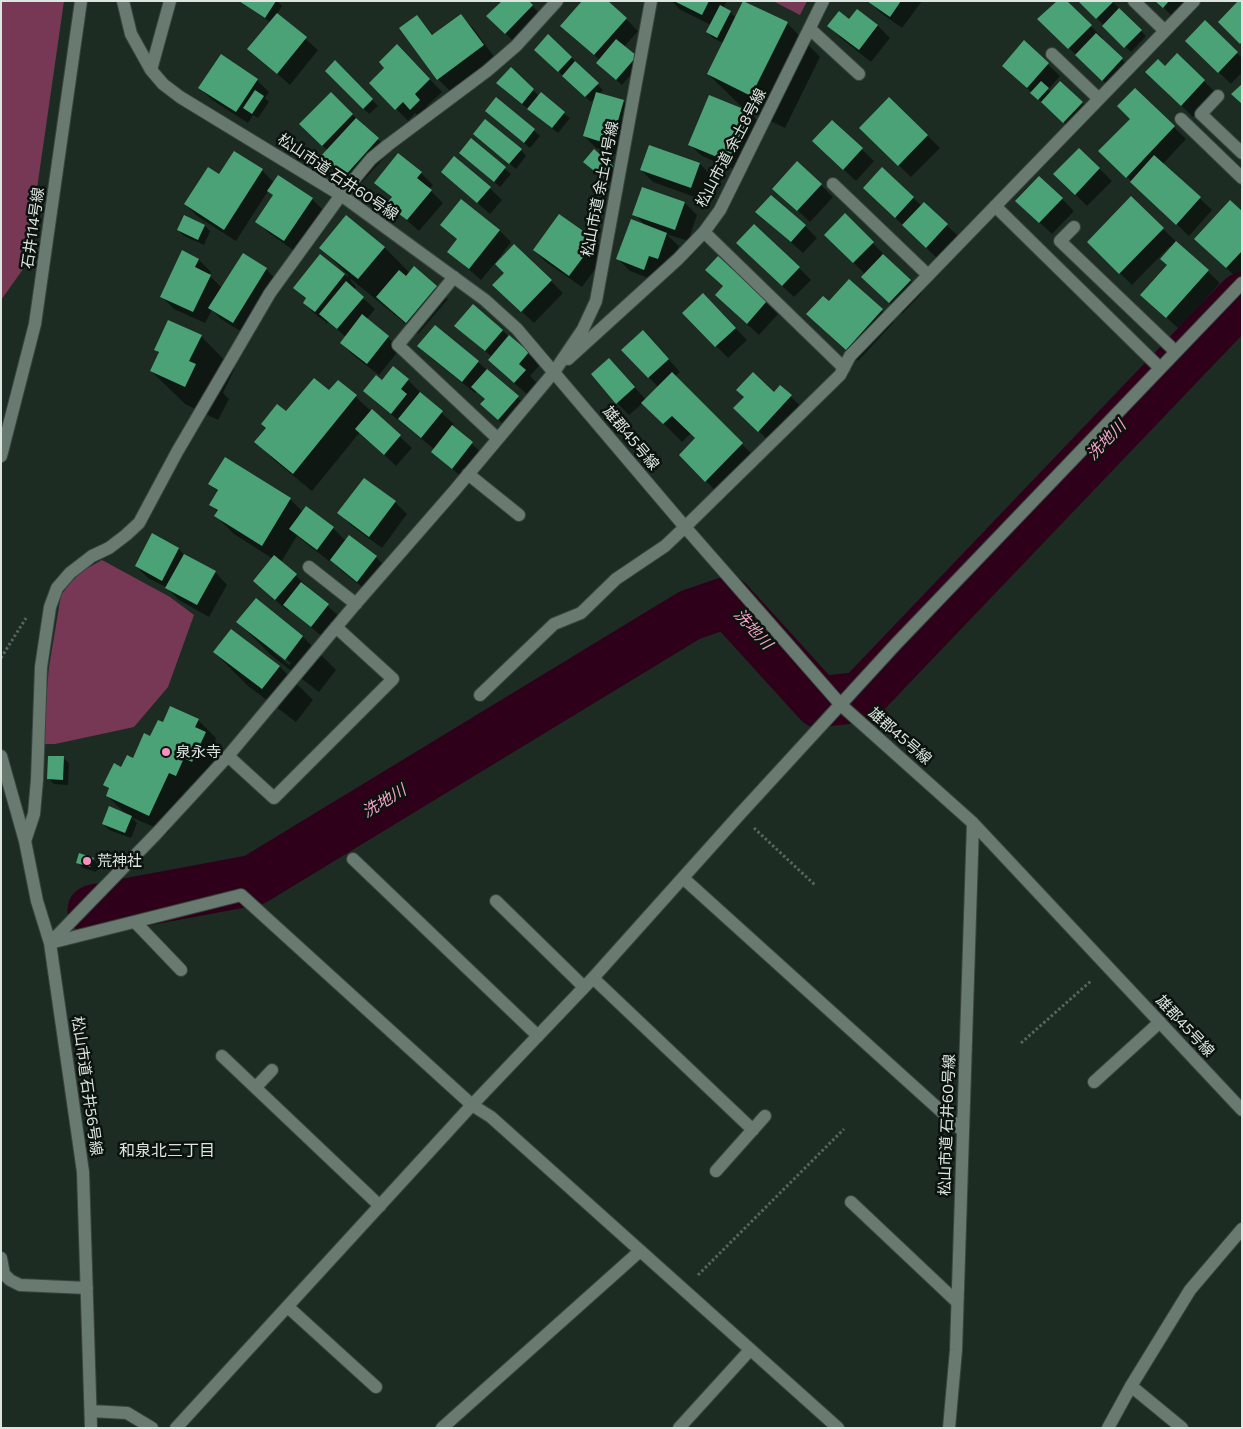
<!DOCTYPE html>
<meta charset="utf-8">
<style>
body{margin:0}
#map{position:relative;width:1243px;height:1429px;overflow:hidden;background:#1d2c23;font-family:Commissioner,sans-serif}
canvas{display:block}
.frame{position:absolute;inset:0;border:2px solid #dce5df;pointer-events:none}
</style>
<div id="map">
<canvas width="1243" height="1429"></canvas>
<div class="frame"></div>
</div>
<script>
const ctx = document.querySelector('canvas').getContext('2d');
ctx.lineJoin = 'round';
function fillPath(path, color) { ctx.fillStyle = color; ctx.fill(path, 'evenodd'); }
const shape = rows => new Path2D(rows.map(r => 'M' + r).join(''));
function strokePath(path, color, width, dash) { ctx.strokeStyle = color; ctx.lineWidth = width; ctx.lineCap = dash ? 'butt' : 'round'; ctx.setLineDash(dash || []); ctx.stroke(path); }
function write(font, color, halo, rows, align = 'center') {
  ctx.font = font + ' Commissioner,"Noto Sans JP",sans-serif'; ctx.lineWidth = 5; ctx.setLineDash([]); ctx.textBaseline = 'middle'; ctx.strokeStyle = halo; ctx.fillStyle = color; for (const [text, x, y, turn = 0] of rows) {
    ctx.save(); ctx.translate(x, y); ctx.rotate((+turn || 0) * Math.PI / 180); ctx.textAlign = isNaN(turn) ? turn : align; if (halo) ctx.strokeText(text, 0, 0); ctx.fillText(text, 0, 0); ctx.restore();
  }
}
const green = shape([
 [1,1,64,1,26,265,1,300],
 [773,1,807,1,800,15],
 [102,560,170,597,194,615,168,687,134,727,55,744,42,744,49,667,61,595,72,581,84,570]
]);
const shadow = shape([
 [240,1,277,1,282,6,277,14,318,50,290,85,249,49,270,22],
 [527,1,544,18,517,45,488,16],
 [672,1,727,1,723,8,730,12,736,18,787,23,820,57,785,128,747,110,762,125,742,173,702,156,689,144,746,111,708,74,723,43,713,38,707,32,711,25,679,9],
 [869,1,922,1,902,28,881,13],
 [1065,1,1103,38,1102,40,1134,71,1115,92,1051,31],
 [1079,1,1112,1,1146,36,1131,52],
 [1157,1,1193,1,1175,19],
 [857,11,878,26,890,38,871,62,841,38,829,26,849,21],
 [417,16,434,36,461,16,473,28,495,58,450,91,438,79],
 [626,19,638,31,624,47,641,63,622,85,603,69,600,60,574,38],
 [1205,22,1242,58,1242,72,1231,84,1186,41],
 [1024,42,1060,76,1048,90,1051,93,1060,82,1088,108,1070,128,1003,66],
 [397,46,442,92,426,107,432,112,423,121,415,113,408,121,371,83,386,68],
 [541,55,571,57,603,90,599,94,623,101,636,113,623,156,596,148,584,136,595,98,591,102],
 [1177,55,1216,93,1193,117,1147,72,1165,68],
 [335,62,378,106,369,114,327,71],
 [511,69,539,96,570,118,558,133,503,89],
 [257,80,269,92,265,98,269,102,258,118,253,115,248,123,212,100,200,88],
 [1135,89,1186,139,1163,164,1212,210,1189,236,1100,151,1131,119],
 [331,94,390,151,356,189,334,169,328,151,301,124],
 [889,98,940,148,911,177,860,128],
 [497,99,540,136,530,148,492,117],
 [832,121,874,161,856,181,826,153],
 [480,139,521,150,526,156,516,169],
 [471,140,511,174,500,187,467,159],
 [650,146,700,164,712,176,703,200,653,182,641,170],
 [1079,149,1112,181,1087,206,1055,174],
 [594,151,618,173,610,183,590,167],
 [882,169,922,206,924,203,959,237,938,259,877,200],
 [262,170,274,183,312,199,324,211,296,252,269,233,257,221,274,196,268,191,236,241,197,216,185,204,220,176],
 [443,172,490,188,502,200,490,214],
 [421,173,433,185,429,189,443,203,419,231,388,204,393,199,376,183],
 [821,185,833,197,810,222,786,200],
 [643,188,685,203,697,215,688,241,666,234,679,246,670,270,656,281,630,271,618,259,646,226,634,214],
 [1062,199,1074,211,1052,234,1029,213],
 [757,212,805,226,817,238,803,253],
 [1242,213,1242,276,1238,279,1208,251],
 [845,215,922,293,902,314,875,289,865,274,825,235],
 [442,225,499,230,511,242,496,262,551,281,563,293,534,323,506,297,505,273,495,263,481,280,449,252,458,240],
 [205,226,210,231,204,245,184,236,178,230],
 [1163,229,1220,283,1179,329,1154,306,1168,265,1171,248,1170,246,1132,285,1088,242],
 [595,241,607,253,582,287,546,262,534,250],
 [384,247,410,273,414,268,448,299,418,334,351,279,350,280,356,287,354,290,375,309,367,319,400,349,379,375,353,355,341,343,346,337,329,322,327,323,316,315,304,303,307,300,295,288,320,255,348,277,349,276,321,248],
 [183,252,199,260,211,272,209,275,222,288,243,255,266,269,278,282,245,334,221,319,212,310,205,323,174,309,162,297],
 [749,255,799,268,811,280,794,297],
 [718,258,778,314,759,335,728,307],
 [850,281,894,322,858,361,820,326,830,303],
 [703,295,747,340,728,358,684,313],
 [456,326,502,330,540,365,530,376,537,383,527,394,501,372,489,360,492,357],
 [201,336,234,370,223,393,229,399,218,420,185,404,151,371,159,354,156,350],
 [655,344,680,372,674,377,760,462,724,499,680,455,697,438,691,433,682,442,643,403,629,415,617,403,621,372,646,400,658,387,623,350],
 [419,346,478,362,530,409,511,431,494,416,486,400,477,391,475,393,431,358],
 [408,380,420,392,419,393,454,424,452,426,484,455,465,480,432,451,434,449,377,403,365,391,383,382],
 [338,381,412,448,396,466,360,432,312,491,274,460,256,442,286,413,330,392],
 [780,387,803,408,771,443,747,420],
 [210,484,290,499,303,512,333,528,346,541,350,537,376,557,388,569,370,593,343,572,331,560,329,561,297,536,281,562,308,587,307,588,340,617,324,638,289,609,288,611,267,593,255,581,273,559,234,534,216,516,218,512,211,505,218,492],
 [395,502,407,514,382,548,351,525,339,513],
 [153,535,179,549,186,557,215,572,227,585,209,617,179,600,166,587,148,578,136,566],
 [256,600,303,637,336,670,319,692,272,656,238,622],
 [273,649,291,663,289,665,273,652],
 [214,652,279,666,313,700,296,722,248,686],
 [198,720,216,738,215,742,224,751,210,779,194,793,187,790,168,833,131,817,137,823,131,838,109,830,103,824,127,815,107,796,110,790,105,785,133,760,164,724],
 [63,758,69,763,68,785,54,784,48,778],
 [93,859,99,865,96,872,83,868,77,862]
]);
const river = shape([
 [93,910,254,880,690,615,728,602,819,702,861,697,1242,298]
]);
const building = shape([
 [239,1,276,1,265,18],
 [502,1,529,1,533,5,505,34,486,16],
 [582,1,608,1,627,18,594,55,560,26],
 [674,1,709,1,702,15],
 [743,1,788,22,751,96,707,74],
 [867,1,901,1,890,17],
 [1057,1,1067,1,1092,25,1068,49,1037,19],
 [1078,1,1114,1,1096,19],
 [1155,1,1169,1,1163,8],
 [1238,1,1242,1,1242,42,1240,44,1218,22],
 [720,5,731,11,717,38,706,32],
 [1119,8,1142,30,1124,48,1102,26],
 [857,9,878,25,859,50,827,26,839,11,849,19],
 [277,13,307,37,277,74,247,49],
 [461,14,484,45,437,80,399,28,417,15,432,35],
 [1205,20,1238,52,1218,73,1185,41],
 [1096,33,1123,58,1102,81,1075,55],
 [548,34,572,57,558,72,534,50],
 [616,39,637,56,616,80,596,63],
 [1024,40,1049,63,1027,88,1002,66],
 [397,44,430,79,415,94,420,100,410,110,403,102,395,110,369,83,384,68,379,62],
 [1177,53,1205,80,1181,106,1145,72,1158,59,1165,66],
 [221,54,258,79,236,112,198,88],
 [335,60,373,99,363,109,325,71],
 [575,61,599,83,585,97,562,76],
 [511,67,534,89,522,104,496,83],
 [1041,81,1049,88,1038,100,1030,93],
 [1060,81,1083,102,1063,123,1041,102],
 [1242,84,1242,104,1231,94],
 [1135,88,1175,126,1126,178,1098,151,1130,119,1117,106],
 [255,90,264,96,252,114,243,108],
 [331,92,353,114,322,146,299,124],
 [541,92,565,112,552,128,527,109],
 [596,92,624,100,611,145,583,136],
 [709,95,751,112,729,162,688,145],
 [496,97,535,129,524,143,485,111],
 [889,97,928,135,898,166,859,128],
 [356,118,379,138,343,178,320,157],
 [485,119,522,149,509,164,473,134],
 [832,120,863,148,843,170,812,141],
 [471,138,506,167,494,182,459,153],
 [649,145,700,163,691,188,640,170],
 [1079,148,1100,168,1075,195,1053,174],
 [594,149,613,166,603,178,583,162],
 [234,151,263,169,224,230,184,204,208,167,219,174],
 [398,153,422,172,417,178,432,190,407,220,386,204,392,197,374,183],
 [1154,155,1201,197,1176,225,1130,182],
 [454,156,491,187,477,203,441,172],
 [797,161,822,184,797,211,772,189],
 [882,167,914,197,895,218,863,188],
 [278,175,313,198,284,241,255,222,273,195,267,191],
 [1039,176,1063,198,1039,223,1015,201],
 [642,187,685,202,675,230,632,215],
 [771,195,806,225,791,242,755,212],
 [1131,196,1164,228,1119,274,1087,242],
 [461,199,500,230,469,269,447,252,457,239,440,225],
 [1230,200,1242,211,1242,251,1226,268,1194,239],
 [924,202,948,224,926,248,902,225],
 [845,213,874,242,853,263,824,235],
 [559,214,596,240,569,276,533,250],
 [184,215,205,225,198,240,177,230],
 [346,215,385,247,358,279,319,248],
 [631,219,667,233,658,259,649,256,644,270,616,259],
 [754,224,800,267,782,286,736,243],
 [1176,241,1209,270,1166,318,1140,295,1167,265,1160,259],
 [514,244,552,280,521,312,492,285,504,273,495,264],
 [182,250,199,259,195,267,211,275,193,312,160,297],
 [243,253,267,268,233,323,208,308],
 [320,254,345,274,315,312,303,303,306,298,293,288],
 [883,254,911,280,889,303,861,277],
 [718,256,767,301,747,324,715,295,723,286,705,270],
 [414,266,437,286,406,323,376,297,399,270,406,276],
 [849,279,883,309,846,350,806,314,823,296,829,301],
 [346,281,364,297,337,329,319,314],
 [703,293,736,328,715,347,682,313],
 [473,304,503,330,485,351,454,326],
 [362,314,389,336,367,364,340,343],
 [168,320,202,335,189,361,196,364,185,387,150,371,159,352,154,350],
 [435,325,479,361,462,382,417,346],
 [643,330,669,359,648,378,621,350],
 [509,335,529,352,519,364,526,370,514,383,488,360],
 [609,358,635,387,616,404,591,374],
 [393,366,409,379,401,389,407,394,391,414,363,391,376,375,382,380],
 [487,369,519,396,498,420,480,404,485,399,471,387],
 [672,372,743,443,705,482,679,455,695,438,672,416,663,424,641,403],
 [753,372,774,392,780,385,792,395,758,432,733,408,744,397,736,390],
 [314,378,329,390,338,380,357,395,293,474,254,442,266,428,261,424,277,404,286,411],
 [420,392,443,411,421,438,398,419],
 [372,409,401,435,384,455,355,429],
 [452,425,473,442,452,469,431,452],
 [225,457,291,498,262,546,214,516,218,510,209,505,218,490,208,484],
 [364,478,396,501,369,537,337,513],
 [306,506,334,527,317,550,289,529],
 [152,533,179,548,162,581,135,566],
 [349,535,377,556,357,582,330,560],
 [184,554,216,571,197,605,165,588],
 [274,555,297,574,275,600,253,581],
 [301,582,329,604,311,627,283,605],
 [256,598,303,636,285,660,236,622],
 [231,629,280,666,262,689,213,652],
 [170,706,199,719,195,727,206,732,192,762,184,758,176,776,169,773,149,816,106,796,109,788,103,785,114,763,121,767,127,755,133,758,144,733,150,736,158,720,163,722],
 [48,756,64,756,63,780,47,779],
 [109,806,132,816,125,833,102,824],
 [79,853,94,858,90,867,76,863]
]);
const path = shape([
 [1,658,26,618],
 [754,828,816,886],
 [1021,1043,1092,980],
 [698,1275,844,1129]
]);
const service = shape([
 [833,184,928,275]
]);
const minor = shape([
 [123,1,131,34,151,70,163,84,180,97,341,195,485,300,517,329,685,527,841,705,973,823,1242,1110],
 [1134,1,1165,31],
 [810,29,859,74],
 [1052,54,1099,99],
 [151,70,170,1],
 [1218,96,1201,114,1242,153],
 [1181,119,1242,178],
 [995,206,1160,368],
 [1074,227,1060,241,1176,352],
 [704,232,844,368],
 [454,277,398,345,498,439],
 [568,359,678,259,704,232,720,210,823,1],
 [468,474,519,515],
 [309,567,356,604],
 [480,695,554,624,581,613,616,579,665,546,685,527,840,375,850,356,1194,1],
 [1,756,25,841,37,901,50,943,83,1172,91,1428],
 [228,756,274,798,393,679,336,627],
 [25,841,34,814,37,780,41,667,50,607,57,588,70,573,92,556,109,548,126,535,139,523,177,452,270,293,341,195,371,159,388,145,487,71,516,46,557,1],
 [353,859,538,1036],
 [683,878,963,1131],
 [496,901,584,987],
 [135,922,181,970],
 [50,943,156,834,228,756,353,607,455,490,554,372,583,329,596,301,651,1],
 [50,943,241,895,472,1105,491,1117,838,1428],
 [593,978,753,1130],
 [222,1056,380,1206],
 [1094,1082,1160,1022],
 [256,1087,272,1070],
 [716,1171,765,1116],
 [851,1202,957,1302],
 [1,1258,4,1274,10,1280,20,1285,87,1288],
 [288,1307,376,1387],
 [1131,1386,1182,1428],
 [91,1411,127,1413,152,1428],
 [176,1428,472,1105,593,978,740,814,896,644,1242,283],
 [442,1428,640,1251],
 [679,1428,750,1350],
 [949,1428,956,1350,973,823],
 [1108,1428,1131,1386,1190,1290,1242,1229]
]);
const tertiary = shape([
 [1,456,35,324,81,1]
]);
const markers = [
 [166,752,5,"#fc8fc1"],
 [87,861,5,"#fc8fc1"]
];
const streetNames = [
 ["松山市道 余土8号線",731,148,-62],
 ["松山市道 石井60号線",338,177,34],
 ["松山市道 余土41号線",600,189,-79],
 ["石井114号線",33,228,-82],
 ["雄郡45号線",631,438,50],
 ["雄郡45号線",900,736,41],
 ["雄郡45号線",1185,1026,47],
 ["松山市道 石井56号線",87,1086,82],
 ["松山市道 石井60号線",947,1125,-88]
];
const poiNames = [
 ["泉永寺",176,752],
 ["荒神社",97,861]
];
const waterNames = [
 ["洗地川",1106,440,-46],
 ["洗地川",753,629,48],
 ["洗地川",384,801,-31]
];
const neighbourhoodNames = [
 ["和泉北三丁目",167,1151]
];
fillPath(green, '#773856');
fillPath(shadow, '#0007');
strokePath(river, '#2e0019', 51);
fillPath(building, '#4ba277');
strokePath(service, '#39463f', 14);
strokePath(minor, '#39463f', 14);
strokePath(tertiary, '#39463f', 14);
strokePath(path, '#59665e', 3, [2.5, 2.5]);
strokePath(service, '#697b70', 12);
strokePath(minor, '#697b70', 12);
strokePath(tertiary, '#697b70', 12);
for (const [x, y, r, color] of markers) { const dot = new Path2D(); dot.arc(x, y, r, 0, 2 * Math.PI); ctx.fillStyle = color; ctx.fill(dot); strokePath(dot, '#0c130f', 2); }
write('15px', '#dce5df', '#0c130f', streetNames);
write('15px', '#dce5df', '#0c130f', poiNames, 'left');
write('italic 16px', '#f5a1c6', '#0c130f', waterNames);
write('16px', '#dce5df', '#0c130f', neighbourhoodNames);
</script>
